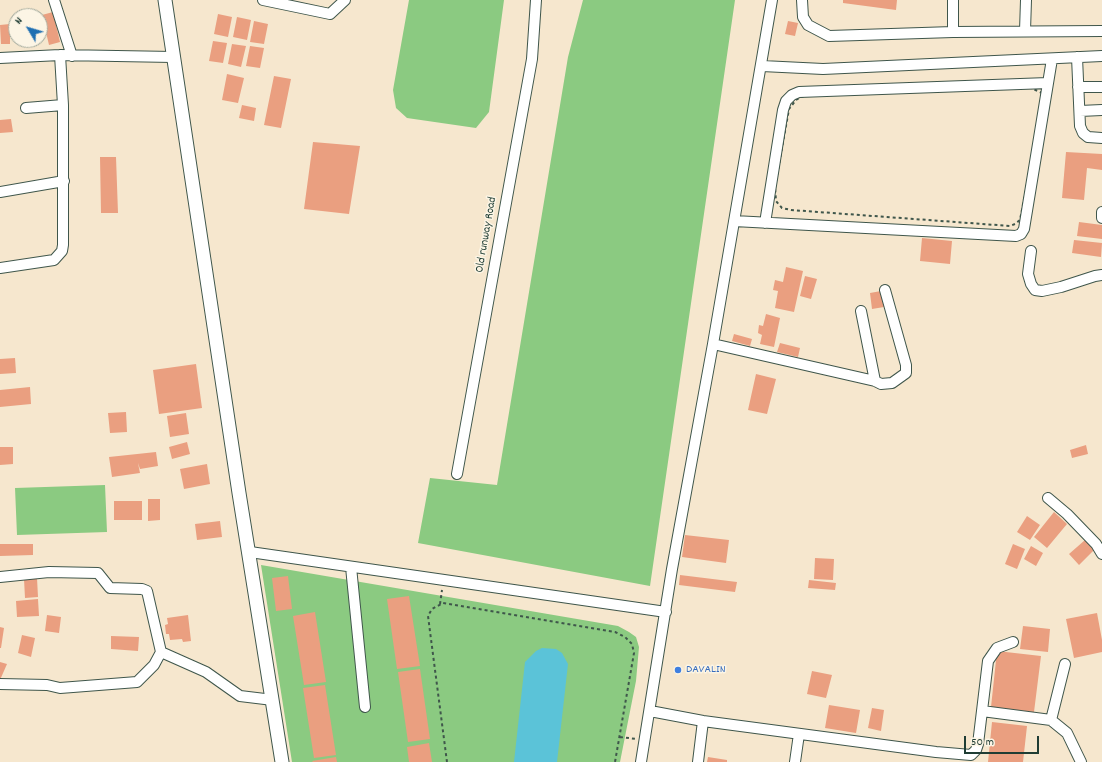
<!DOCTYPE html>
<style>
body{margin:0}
#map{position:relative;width:1102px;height:762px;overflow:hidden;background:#f6e7ce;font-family:Dekko,sans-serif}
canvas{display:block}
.north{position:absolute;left:8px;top:8px;width:40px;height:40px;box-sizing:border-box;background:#fcf5e5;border:1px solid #a4ab9e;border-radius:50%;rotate:308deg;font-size:11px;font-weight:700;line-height:16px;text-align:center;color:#1f3d34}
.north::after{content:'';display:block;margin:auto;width:14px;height:18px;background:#1f6fb2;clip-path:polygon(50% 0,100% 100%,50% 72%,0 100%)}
.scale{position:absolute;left:964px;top:736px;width:75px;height:18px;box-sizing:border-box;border:2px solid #1f3d34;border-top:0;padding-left:5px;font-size:12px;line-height:14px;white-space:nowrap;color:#1f3d34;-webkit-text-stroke:3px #fcf5e5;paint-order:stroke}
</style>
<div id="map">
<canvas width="1102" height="762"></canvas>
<div class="north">N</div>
<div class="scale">50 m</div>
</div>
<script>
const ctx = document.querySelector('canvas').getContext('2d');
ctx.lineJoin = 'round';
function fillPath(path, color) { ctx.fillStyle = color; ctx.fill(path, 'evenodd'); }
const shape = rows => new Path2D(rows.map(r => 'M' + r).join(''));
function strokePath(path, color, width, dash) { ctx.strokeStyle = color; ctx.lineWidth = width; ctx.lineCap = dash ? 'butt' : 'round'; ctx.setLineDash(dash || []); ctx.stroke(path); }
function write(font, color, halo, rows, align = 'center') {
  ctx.font = font + ' Dekko,sans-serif'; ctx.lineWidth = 3; ctx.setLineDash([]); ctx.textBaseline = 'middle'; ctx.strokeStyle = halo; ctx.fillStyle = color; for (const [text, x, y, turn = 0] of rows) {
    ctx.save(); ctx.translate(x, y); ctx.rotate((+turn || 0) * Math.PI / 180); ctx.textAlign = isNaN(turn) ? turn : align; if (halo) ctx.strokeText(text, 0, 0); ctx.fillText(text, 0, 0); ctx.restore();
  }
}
const green = shape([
 [409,0,504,0,489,112,476,128,407,118,396,108,393,90],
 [583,0,735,0,650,586,418,543,430,478,497,485,568,57],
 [105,485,107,532,17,535,15,488],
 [261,565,618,626,629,632,636,637,639,647,636,681,620,762,292,762]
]);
const water = shape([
 [542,648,556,649,562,653,568,664,557,762,514,762,525,662,536,651]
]);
const building = shape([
 [843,0,897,0,896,10,843,3],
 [53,12,60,42,49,45,42,15],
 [218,14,232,17,228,37,214,34],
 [237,17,251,20,247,40,233,37],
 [254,21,268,24,264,44,250,42],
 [788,21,798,23,795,36,785,34],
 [10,24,10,44,1,44,0,25],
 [213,41,227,43,223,63,209,61],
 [232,44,246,46,241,67,228,64],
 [250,46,264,48,260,68,246,66],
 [227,74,244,78,238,103,222,100],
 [274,76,291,79,281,128,264,125],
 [242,105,256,108,254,121,239,118],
 [11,119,13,132,0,133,0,120],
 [313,142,360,146,349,214,304,209],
 [1066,152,1102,154,1102,170,1087,168,1084,200,1062,198],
 [100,157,116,157,118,213,101,213],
 [1079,222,1102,225,1102,239,1077,236],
 [922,238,952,241,950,264,920,261],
 [1074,240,1102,243,1101,257,1072,253],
 [786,267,803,271,794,312,775,308,778,291,773,290,775,280,783,282],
 [805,276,817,279,811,299,800,296],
 [881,291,884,307,872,309,870,293],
 [766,314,780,318,774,347,760,344,762,335,758,333,759,325,763,326],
 [734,334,752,339,750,346,732,341],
 [780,343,800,348,798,357,777,352],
 [15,358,16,373,0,374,0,359],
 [196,364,202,408,159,414,153,370],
 [756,374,776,379,767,414,748,410],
 [30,387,31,404,0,407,0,390],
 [126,412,127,432,110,433,108,413],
 [186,413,189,434,170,437,167,416],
 [187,442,190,454,172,459,169,447],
 [1086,445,1088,454,1072,458,1070,450],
 [0,447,13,447,13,464,0,465],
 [156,452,158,466,140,469,138,463,140,473,112,477,109,457],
 [207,464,210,484,184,489,180,469],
 [148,499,160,499,160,520,148,521],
 [114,501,142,501,142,520,114,520],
 [1054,512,1067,524,1047,548,1034,537],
 [1027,516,1040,525,1030,540,1017,532],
 [220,521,222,537,197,540,195,524],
 [685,535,729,540,726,563,682,557],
 [1085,540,1094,550,1079,565,1069,554],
 [0,544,33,544,33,555,0,556],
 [1013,544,1025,549,1017,569,1005,564],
 [1031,546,1043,553,1036,566,1024,559],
 [815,558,834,559,833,580,814,579],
 [680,575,737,582,735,592,679,585],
 [288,576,292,609,276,611,272,578],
 [37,578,38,597,25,598,24,579],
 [809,580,836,583,835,590,808,588],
 [409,596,420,666,397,669,387,599],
 [38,599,39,616,17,617,16,601],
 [315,612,326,682,304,685,293,616],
 [1097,613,1102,640,1102,652,1074,658,1066,619],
 [47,615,61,617,59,633,45,631],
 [188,615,191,641,183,642,182,639,170,640,169,634,166,634,165,625,168,624,167,618],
 [1023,626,1050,629,1048,652,1020,649],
 [0,627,4,628,1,648,0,648],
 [22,635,35,638,31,657,18,653],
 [111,636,139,637,138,651,111,649],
 [997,651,1041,656,1034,712,991,707],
 [0,662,7,664,0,680],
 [420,669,430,739,408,742,398,672],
 [812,671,832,675,826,698,807,694],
 [325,685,336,755,314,758,303,688],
 [829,705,860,710,856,733,825,728],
 [872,708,884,710,881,731,868,728],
 [992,722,1027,726,1023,762,988,762],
 [429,743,432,762,409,762,407,747],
 [336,757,337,762,313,762,312,761],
 [708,757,727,760,727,762,707,762]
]);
const path = shape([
 [1029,87,1042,93,1043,99,1020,220,1015,224,1010,226,791,210,782,208,776,201,775,187,789,109,796,100,801,97,807,95,1029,87],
 [440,604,442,590],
 [620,737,636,739],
 [447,762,428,616,432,609,443,603,615,632,625,637,632,644,634,653,615,762]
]);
const minor = shape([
 [54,0,72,56],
 [263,0,330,14,345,0],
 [802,0,803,17,808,25,829,36,953,32,1102,31],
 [953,0,953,32],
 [1025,31,1026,0],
 [1077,57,1080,126,1083,133,1088,137,1102,138],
 [0,58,60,55,173,57],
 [762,66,823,69,1102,56],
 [1078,87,1102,87],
 [26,108,63,105],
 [1080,111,1102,110],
 [0,192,64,181],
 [1102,212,1102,218],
 [734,221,1016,236,1021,234,1024,229,1052,59],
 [765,223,783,110,786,101,792,95,799,92,1048,83],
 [1031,251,1028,274,1031,284,1035,290,1042,291,1061,287,1095,276,1102,275],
 [0,268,54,260,62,251,63,245,63,105,60,55],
 [861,311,875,381],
 [713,344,875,381,881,384,892,383,906,373,906,365,885,290],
 [457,474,532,59,536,0],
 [1048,498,1067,514,1096,544,1102,554],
 [250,552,666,612],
 [351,567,365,707],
 [0,577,49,572,98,573,110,588,142,589,147,591,161,652],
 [0,684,47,685,60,688,137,682,154,665,161,652,206,672,240,696,273,700],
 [650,711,703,721,936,752,971,755,976,750,978,744,988,661,997,648,1013,642],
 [982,711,1051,720,1067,733,1081,762],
 [1051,720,1065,664],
 [641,762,672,569,713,344,772,0],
 [698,762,703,721],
 [795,762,799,734]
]);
const major = shape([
 [165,0,239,493,282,762]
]);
const markers = [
 [678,670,4,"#3f7fe0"]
];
const streetNames = [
 ["Old runway Road",487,235,-80]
];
const shopNames = [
 ["DAVALIN",686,670]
];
fillPath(green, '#8bca81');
fillPath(water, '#5bc3d8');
fillPath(building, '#ea9f80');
strokePath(minor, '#3f564b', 12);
strokePath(major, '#3f564b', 15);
strokePath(path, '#3f564b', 2, [3, 3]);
strokePath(minor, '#fff', 10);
strokePath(major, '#fff', 13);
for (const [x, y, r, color] of markers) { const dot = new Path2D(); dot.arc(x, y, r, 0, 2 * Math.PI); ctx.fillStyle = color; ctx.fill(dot); strokePath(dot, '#fcf5e5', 1.5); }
write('12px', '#1f3d34', '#fcf5e5', streetNames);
write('12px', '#366cbe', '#fcf5e5', shopNames, 'left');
</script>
